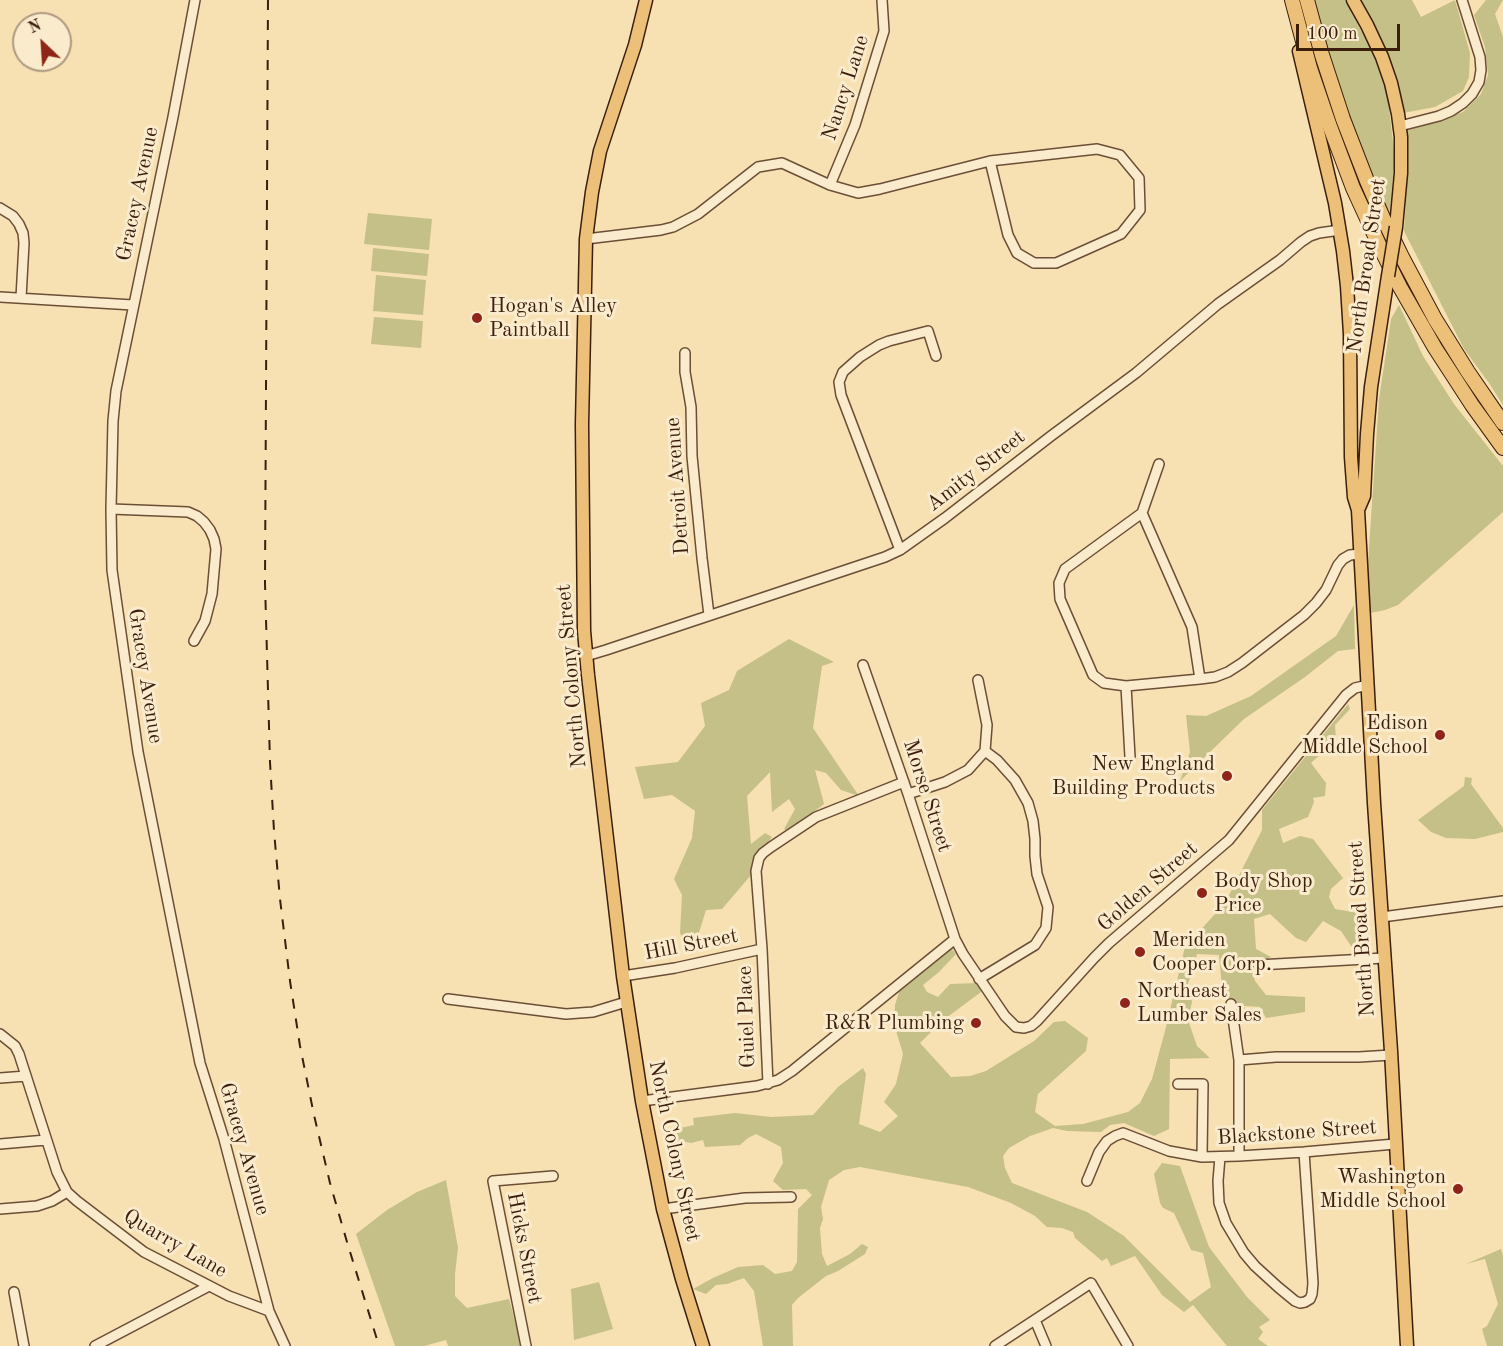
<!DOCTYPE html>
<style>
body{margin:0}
#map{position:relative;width:1503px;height:1346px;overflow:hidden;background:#f7e0b2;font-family:"Old Standard TT",serif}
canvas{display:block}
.north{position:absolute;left:12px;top:12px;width:60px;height:60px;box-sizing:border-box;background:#faebcd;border:2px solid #ae9980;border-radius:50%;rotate:335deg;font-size:16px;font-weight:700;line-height:24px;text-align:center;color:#3c1e0d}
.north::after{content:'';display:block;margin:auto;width:21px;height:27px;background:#8f2418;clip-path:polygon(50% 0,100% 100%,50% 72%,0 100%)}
.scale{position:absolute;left:1296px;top:24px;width:104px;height:27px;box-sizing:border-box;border:3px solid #3c1e0d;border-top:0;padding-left:8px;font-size:18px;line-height:21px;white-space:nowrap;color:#3c1e0d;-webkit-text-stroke:4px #faebcd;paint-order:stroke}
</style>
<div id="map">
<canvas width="1503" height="1346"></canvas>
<div class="north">N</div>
<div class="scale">100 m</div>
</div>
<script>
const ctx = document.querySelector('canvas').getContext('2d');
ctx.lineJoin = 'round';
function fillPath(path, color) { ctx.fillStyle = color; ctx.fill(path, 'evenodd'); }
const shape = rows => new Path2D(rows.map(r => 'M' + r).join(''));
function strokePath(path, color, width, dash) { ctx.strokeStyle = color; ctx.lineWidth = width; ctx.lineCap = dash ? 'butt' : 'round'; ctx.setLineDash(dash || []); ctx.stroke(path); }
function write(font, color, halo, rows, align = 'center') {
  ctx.font = font + ' "Old Standard TT",serif'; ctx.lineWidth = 6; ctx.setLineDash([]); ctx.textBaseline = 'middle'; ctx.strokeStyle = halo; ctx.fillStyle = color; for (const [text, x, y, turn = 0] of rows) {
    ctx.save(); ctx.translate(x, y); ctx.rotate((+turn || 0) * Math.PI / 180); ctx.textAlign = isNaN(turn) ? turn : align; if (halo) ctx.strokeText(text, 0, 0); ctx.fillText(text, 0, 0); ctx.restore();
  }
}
const green = shape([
 [1313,0,1345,0,1367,42,1386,83,1395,158,1389,217,1348,117,1328,57],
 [1360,0,1412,0,1421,17,1455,0,1470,53,1469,77,1463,91,1435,107,1403,113,1399,83,1381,37],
 [1486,0,1503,0,1495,14,1503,37,1503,405,1489,383,1464,349,1404,231,1408,170,1408,130,1463,112,1481,94,1488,75,1485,47,1474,15],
 [368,213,432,219,429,250,364,244],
 [373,248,429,254,427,276,371,271],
 [376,275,426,280,423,315,373,311],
 [1399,305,1423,356,1454,404,1503,466,1503,512,1398,605,1385,610,1370,613,1368,563,1379,399,1391,319],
 [374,317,423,321,421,348,371,344],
 [1354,605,1355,649,1338,651,1305,677,1244,719,1180,781,1190,752,1186,715,1206,716,1251,696,1336,636],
 [789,639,834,662,822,666,813,728,859,796,841,790,826,773,815,770,824,804,788,831,784,829,795,809,789,799,772,812,770,772,747,796,751,844,765,833,772,837,755,860,751,875,722,909,706,910,692,955,680,933,682,895,674,879,692,838,695,811,672,795,644,799,635,767,678,762,705,726,701,703,729,690,737,671],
 [1348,704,1350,709,1335,725,1336,740,1311,763,1326,783,1325,796,1313,798,1314,802,1308,817,1279,829,1283,843,1300,836,1313,839,1343,878,1331,889,1329,897,1335,909,1353,912,1364,910,1372,953,1357,955,1341,931,1323,921,1306,942,1296,938,1270,914,1254,919,1256,949,1271,957,1263,961,1250,960,1255,981,1266,995,1305,997,1305,1012,1266,1018,1260,1007,1244,1006,1247,1022,1239,1024,1232,998,1223,999,1219,955,1197,954,1188,984,1192,1002,1188,1020,1197,1046,1210,1058,1170,1059,1169,1129,1154,1136,1124,1123,1110,1125,1101,1132,1067,1131,1053,1128,1030,1136,1009,1148,1003,1156,1005,1168,1012,1183,1087,1212,1124,1236,1190,1302,1211,1287,1203,1253,1191,1250,1174,1213,1163,1208,1160,1203,1154,1174,1162,1163,1180,1166,1209,1247,1247,1297,1270,1320,1259,1327,1263,1332,1258,1339,1268,1346,1227,1346,1193,1305,1184,1312,1162,1295,1135,1256,1111,1266,1107,1258,1102,1261,1075,1238,1073,1232,1062,1228,1047,1227,1035,1216,1011,1203,968,1187,860,1167,844,1170,829,1180,821,1207,823,1219,820,1228,822,1254,827,1266,850,1254,862,1244,868,1247,865,1254,838,1271,826,1276,798,1298,792,1305,793,1346,763,1346,754,1291,744,1278,727,1284,716,1285,706,1294,693,1289,713,1278,738,1267,763,1265,775,1274,792,1271,797,1262,798,1209,812,1195,806,1189,783,1190,773,1181,783,1163,781,1147,756,1134,748,1138,740,1145,705,1147,703,1140,691,1143,681,1141,673,1145,671,1130,694,1125,693,1118,735,1113,771,1117,813,1115,838,1087,863,1068,866,1074,859,1124,880,1132,898,1116,884,1102,896,1084,903,1054,894,1024,895,1005,899,992,952,949,956,954,939,972,923,985,927,992,938,997,950,984,978,983,981,992,942,1021,920,1043,951,1077,970,1076,986,1071,1034,1041,1054,1022,1065,1021,1088,1038,1086,1051,1038,1094,1035,1112,1055,1126,1083,1124,1128,1112,1140,1103,1152,1079,1165,1031,1185,947,1225,903,1262,830,1262,810],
 [1465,777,1472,778,1471,784,1503,828,1503,832,1475,839,1446,838,1431,832,1418,820,1464,786],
 [446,1180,458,1248,455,1274,455,1296,467,1308,509,1299,522,1346,448,1346,446,1340,424,1346,395,1346,356,1234,387,1210,417,1192],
 [1501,1249,1503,1256,1503,1346,1487,1346,1482,1329,1487,1326,1498,1304,1485,1259,1466,1264],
 [599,1282,613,1329,574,1340,571,1289]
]);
const minor = shape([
 [195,0,173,117,116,391,113,421,111,509,112,570,138,752,200,1063,224,1139,269,1311,285,1346],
 [1400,126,1439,116,1451,111,1463,103,1472,94,1479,82,1481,70,1480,57,1462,0],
 [830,185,855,125,884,31,882,0],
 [0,208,13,216,19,224,23,233,24,243,21,298],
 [586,239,661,230,673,227,698,214,758,167,782,163,830,185,858,193,880,189,990,161,1097,149,1120,155,1139,178,1140,210,1121,234,1056,263,1034,263,1017,253,1008,235,990,161],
 [0,297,133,305],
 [685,353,685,372,691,407,692,456,702,558,709,615],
 [1159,464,1142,513,1065,569,1059,583,1060,599,1093,675,1104,683,1126,686,1200,679,1215,677,1228,672,1242,663,1304,615,1316,603,1326,590,1338,565,1343,559,1350,555,1360,554],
 [111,509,188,512,197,516,204,522,210,530,214,539,216,549,212,594,205,621,194,641],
 [1142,513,1192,627,1200,679],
 [900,550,841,395,839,382,843,372,860,357,879,345,889,341,928,331,936,356],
 [586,656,606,650,885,557,900,550,945,518,1051,436,1136,373,1218,304,1280,260,1301,242,1310,236,1319,233,1340,230],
 [863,665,908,794,955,939,963,954,1005,1016,1016,1027,1024,1028,1031,1026,1037,1021,1094,958,1109,943,1229,840,1346,695,1355,688,1368,685],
 [1126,686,1130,757],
 [908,794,945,782,968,770,985,751,987,725,978,680],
 [1382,917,1503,901],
 [1258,965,1384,958],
 [623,976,675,968,762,949],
 [979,979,1035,945,1046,928,1048,907,1037,874,1035,856,1035,839,1033,821,1028,803,1015,780,997,760,985,751],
 [448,999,566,1014,593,1012,626,1002],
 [1231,1004,1239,1060,1239,1156],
 [0,1034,15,1046,19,1054,57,1172,67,1192,77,1201,144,1252,229,1296,269,1311],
 [1239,1060,1276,1057,1359,1057,1391,1055],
 [0,1078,26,1076],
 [768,1084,762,949,756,871,759,858,763,853,771,847,816,817,904,782],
 [1178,1084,1203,1084,1202,1157],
 [642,1101,757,1086,778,1080,792,1071,955,939],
 [0,1144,46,1140],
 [1220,1157,1218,1181,1219,1203,1226,1223,1244,1253,1255,1266,1278,1287,1295,1301,1300,1303,1305,1302,1310,1299,1312,1294,1313,1283,1304,1152],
 [1087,1181,1099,1152,1107,1141,1115,1136,1123,1133,1169,1151,1202,1157,1239,1156,1304,1152,1395,1144],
 [0,1209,37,1206,52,1201,67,1192],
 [663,1209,745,1198,791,1197],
 [14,1292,24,1346],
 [1035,1320,1046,1346],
 [95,1346,209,1286],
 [526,1346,493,1181,553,1176],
 [995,1346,1091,1283,1128,1346]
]);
const major = shape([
 [646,0,635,45,600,151,592,192,586,239,582,424,584,631,588,675,623,976,642,1101,663,1209,682,1279,703,1346],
 [1353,0,1367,25,1382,57,1391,83,1398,114,1401,137,1401,173,1396,227],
 [1299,51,1335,203,1343,251,1347,286,1350,334,1351,457,1354,497,1358,510,1374,803,1391,1051,1407,1346],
 [1358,510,1364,496,1367,434,1371,387,1388,276]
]);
const highway = shape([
 [1292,0,1310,68,1329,124,1353,188,1381,249,1400,287,1435,348,1472,405,1503,448],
 [1307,0,1322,55,1343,119,1367,181,1384,220,1402,257,1435,319,1468,372,1503,423]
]);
const rail = shape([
 [268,0,265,583,270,762,274,831,280,899,290,981,300,1046,314,1115,330,1183,347,1242,379,1346]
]);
const majorBridge = shape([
 [1388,276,1396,227]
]);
const markers = [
 [477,318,6,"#8f2418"],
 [1440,735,6,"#8f2418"],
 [1227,776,6,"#8f2418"],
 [1202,893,6,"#8f2418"],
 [1140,952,6,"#8f2418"],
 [1125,1003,6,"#8f2418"],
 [976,1023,6,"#8f2418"],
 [1458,1189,6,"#8f2418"]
];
const streetNames = [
 ["Nancy Lane",846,88,-72],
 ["Gracey Avenue",138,194,-78],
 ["North Broad Street",1367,266,-82],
 ["Amity Street",976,471,-38],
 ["Detroit Avenue",678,486,-94],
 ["Gracey Avenue",145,676,81],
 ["North Colony Street",572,676,-95],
 ["Morse Street",927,796,72],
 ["Golden Street",1148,887,-41],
 ["North Broad Street",1362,929,-94],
 ["Hill Street",691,945,-11],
 ["Guiel Place",747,1017,-92],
 ["Blackstone Street",1297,1133,-4],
 ["Gracey Avenue",244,1149,74],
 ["North Colony Street",674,1151,78],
 ["Quarry Lane",175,1244,30],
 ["Hicks Street",524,1248,79]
];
const poiNames = [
 ["Hogan's Alley",489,306],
 ["Paintball",489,330],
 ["Edison",1428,723,"right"],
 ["Middle School",1428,747,"right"],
 ["New England",1215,764,"right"],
 ["Building Products",1215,788,"right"],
 ["Body Shop",1214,881],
 ["Price",1214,905],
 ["Meriden",1152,940],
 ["Cooper Corp.",1152,964],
 ["Northeast",1137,991],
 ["Lumber Sales",1137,1015],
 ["R&R Plumbing",964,1023,"right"],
 ["Washington",1446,1177,"right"],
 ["Middle School",1446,1201,"right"]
];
fillPath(green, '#c4c087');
strokePath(minor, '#6b4e36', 12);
strokePath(major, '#3c1e0d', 15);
strokePath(highway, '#3c1e0d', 16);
strokePath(minor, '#faebcd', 9);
strokePath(major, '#ecc079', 12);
strokePath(highway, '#ecc079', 14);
strokePath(rail, '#3c1e0d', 2, [10, 10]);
strokePath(majorBridge, '#3c1e0d', 15, []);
strokePath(majorBridge, '#ecc079', 12);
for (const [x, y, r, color] of markers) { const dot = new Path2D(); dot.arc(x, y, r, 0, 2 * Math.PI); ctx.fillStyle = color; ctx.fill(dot); strokePath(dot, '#faebcd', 2); }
write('21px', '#3c1e0d', '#faebcd', streetNames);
write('21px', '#3c1e0d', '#faebcd', poiNames, 'left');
</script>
